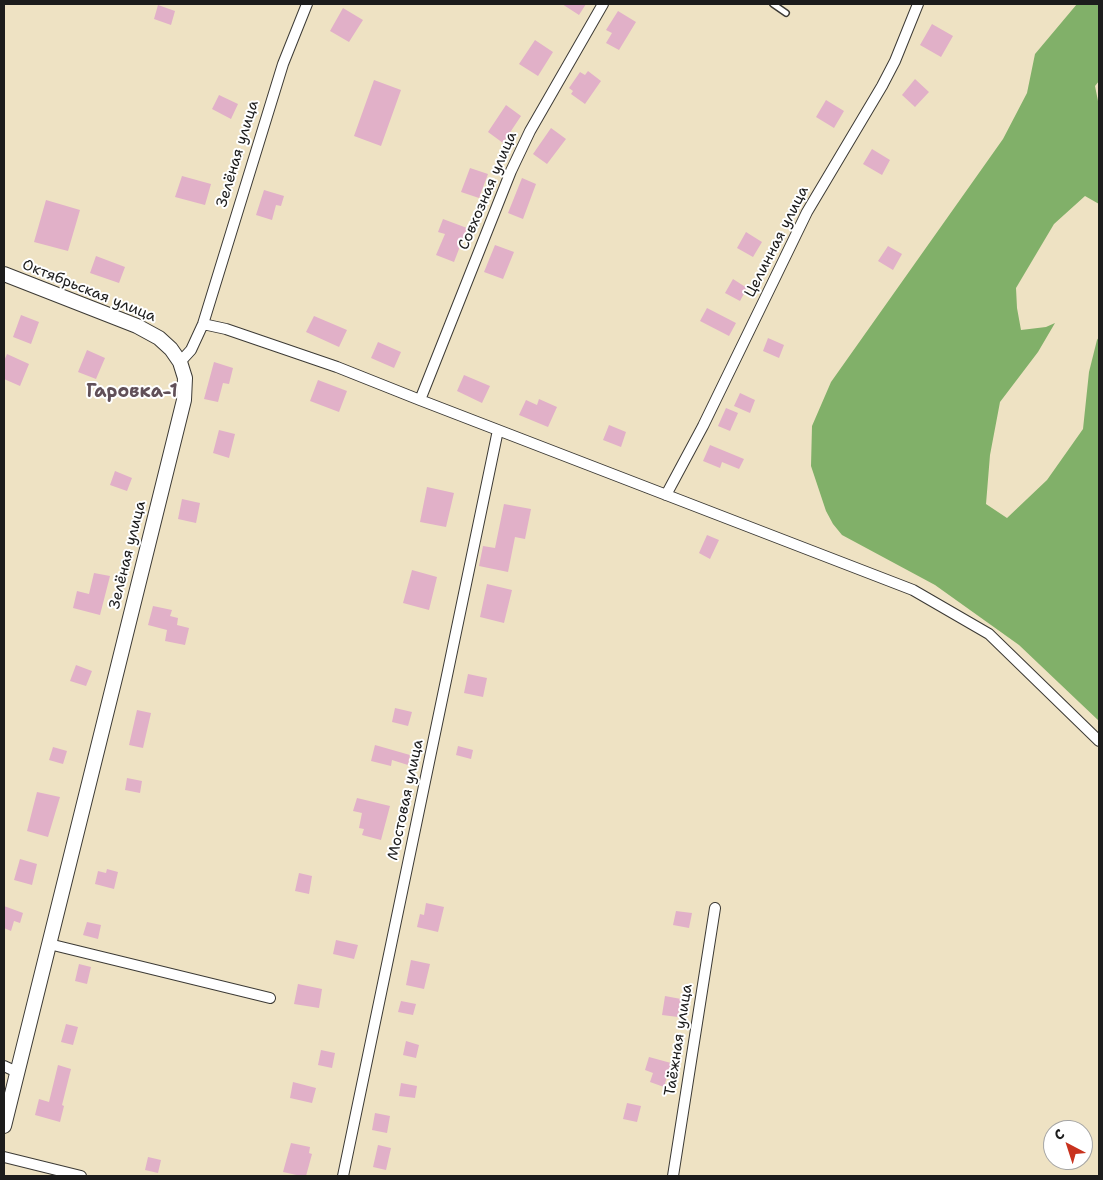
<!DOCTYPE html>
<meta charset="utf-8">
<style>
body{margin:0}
#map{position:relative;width:1103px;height:1180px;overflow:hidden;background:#eee2c3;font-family:"Shantell Sans",sans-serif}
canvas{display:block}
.frame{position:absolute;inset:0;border:5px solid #1c1c1c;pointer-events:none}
.north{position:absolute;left:1043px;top:1120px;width:50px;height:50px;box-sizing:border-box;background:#fff;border:1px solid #a4a4a4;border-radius:50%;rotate:320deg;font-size:14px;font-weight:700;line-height:20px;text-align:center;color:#1c1c1c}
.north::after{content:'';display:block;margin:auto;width:18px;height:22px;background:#c8321e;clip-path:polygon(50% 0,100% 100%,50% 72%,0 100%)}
</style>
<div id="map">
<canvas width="1103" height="1180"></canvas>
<div class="frame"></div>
<div class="north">С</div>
</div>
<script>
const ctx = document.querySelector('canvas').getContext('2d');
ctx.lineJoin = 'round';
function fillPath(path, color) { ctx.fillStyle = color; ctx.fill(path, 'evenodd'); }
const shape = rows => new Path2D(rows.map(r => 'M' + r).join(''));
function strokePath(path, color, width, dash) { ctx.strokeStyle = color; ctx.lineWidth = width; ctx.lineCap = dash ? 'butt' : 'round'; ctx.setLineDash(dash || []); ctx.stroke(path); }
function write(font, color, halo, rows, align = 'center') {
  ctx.font = font + ' "Shantell Sans",sans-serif'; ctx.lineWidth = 4; ctx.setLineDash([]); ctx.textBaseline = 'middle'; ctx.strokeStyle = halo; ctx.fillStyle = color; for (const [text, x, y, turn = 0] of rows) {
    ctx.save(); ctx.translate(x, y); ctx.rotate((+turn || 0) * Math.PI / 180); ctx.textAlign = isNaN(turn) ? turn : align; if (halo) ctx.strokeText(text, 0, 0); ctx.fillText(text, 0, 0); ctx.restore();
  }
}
const forest = shape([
 [1077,4,1099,4,1099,81,1095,86,1099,106,1099,204,1085,196,1054,224,1016,288,1017,308,1021,330,1046,327,1055,323,1038,352,1000,402,990,455,986,504,1007,518,1047,480,1083,429,1089,372,1097,340,1099,337,1099,721,1019,645,935,585,842,535,833,524,826,511,811,466,812,426,831,382,1003,139,1027,93,1035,54]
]);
const building = shape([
 [562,4,586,4,579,15],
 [158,5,175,11,171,25,154,19],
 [343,8,363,20,349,42,330,31],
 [618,11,636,22,619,50,606,43,612,33,606,30],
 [932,24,953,36,941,57,920,45],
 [535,40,553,52,538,76,519,64],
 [588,71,601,81,585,104,571,94,573,91,569,88,580,72,585,75],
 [915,79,929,92,915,107,902,95],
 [374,80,401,90,381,146,354,136],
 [219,95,238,104,231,119,212,109],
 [826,100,844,111,834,128,816,117],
 [506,105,521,116,503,143,488,132],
 [551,128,566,139,547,164,533,154],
 [872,149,890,160,882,175,863,164],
 [470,168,488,174,479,198,461,192],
 [182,176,211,184,205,205,175,197],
 [522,178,536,184,523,219,508,213],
 [264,190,284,196,281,206,276,205,272,220,256,215],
 [46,200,80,210,68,251,34,242],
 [443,219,467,228,454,262,436,255,445,234,438,232],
 [746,232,762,242,753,257,737,248],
 [495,245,514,252,503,279,484,272],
 [888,246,902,254,893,270,878,261],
 [96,256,125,267,119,283,90,273],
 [733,279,747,288,740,301,725,293],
 [707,308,736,323,729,336,700,321],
 [21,315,39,322,31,344,13,337],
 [314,316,347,330,339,347,306,332],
 [768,338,784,345,779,358,763,351],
 [378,342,401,352,394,368,371,358],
 [87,350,105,358,96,379,78,372],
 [7,354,29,364,20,386,4,379,4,361],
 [214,362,233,368,229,384,223,383,218,402,204,399],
 [464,375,490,386,482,403,457,391],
 [318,380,347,391,339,412,310,401],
 [740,393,755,400,750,413,734,406],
 [539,399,557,407,548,427,519,415,526,400,537,405],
 [726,408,738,413,730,431,718,426],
 [609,425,626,432,621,447,603,440],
 [219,430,235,434,229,458,213,453],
 [710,445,744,459,739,469,722,462,720,468,703,461],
 [115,471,132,478,127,491,110,485],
 [427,487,454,493,446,527,420,522],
 [182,499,200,503,196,523,178,519],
 [504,504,531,509,525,539,515,537,508,572,479,566,483,546,495,548],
 [707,535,719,540,710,559,699,553],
 [412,570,437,577,429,610,403,603],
 [94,573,110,576,100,615,73,608,77,591,89,594],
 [487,584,512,590,504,623,480,617],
 [153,606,172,610,170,616,178,618,177,625,189,628,185,645,165,641,167,630,148,625],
 [76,665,92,671,86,686,70,681],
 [468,674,487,678,483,697,464,693],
 [395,708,412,712,408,726,392,722],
 [137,710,151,713,143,748,129,745],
 [375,745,410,755,408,765,392,760,391,766,371,761],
 [458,746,473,750,471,759,456,755],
 [53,747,67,751,63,764,49,760],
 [127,778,142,781,140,793,125,790],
 [37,792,60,797,48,837,27,831],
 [357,798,390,806,381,840,362,835,364,829,359,828,362,813,353,811],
 [20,859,37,864,32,885,14,880],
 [107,869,118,872,114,889,95,884,98,871,106,873],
 [299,873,312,876,309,894,295,891],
 [426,903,444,907,438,932,417,927,420,914,424,915],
 [4,906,23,913,20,923,14,921,11,931,4,928],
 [676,911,692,913,689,928,673,925],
 [87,922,101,925,98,939,83,935],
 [336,940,358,945,354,959,333,954],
 [411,960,430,964,424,989,406,985],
 [79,964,91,967,87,984,75,981],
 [298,984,322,989,319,1008,294,1004],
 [665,996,681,999,678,1017,662,1015],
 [401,1001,416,1004,413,1015,398,1012],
 [66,1024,78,1027,73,1045,61,1042],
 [406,1041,419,1045,416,1058,403,1055],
 [321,1050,335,1053,332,1068,318,1065],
 [649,1057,671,1063,664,1087,650,1082,653,1073,645,1070],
 [58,1065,71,1069,62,1105,64,1106,60,1122,35,1115,39,1099,49,1102],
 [293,1082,316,1088,312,1103,290,1098],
 [401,1083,417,1086,415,1098,399,1096],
 [627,1103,641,1106,637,1122,623,1119],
 [375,1113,390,1116,387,1133,372,1130],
 [291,1143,310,1147,309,1153,312,1154,306,1176,301,1176,283,1172],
 [378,1145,391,1148,386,1170,373,1167],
 [148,1157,161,1160,158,1173,145,1170]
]);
const service = shape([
 [773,4,786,13]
]);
const minor = shape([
 [203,324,226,329,337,367,420,400,913,590,989,634,1099,741],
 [180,362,191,350,203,324,283,64,307,4],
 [420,400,511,171,530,131,603,4],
 [666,495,703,426,807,212,882,86,895,61,918,4],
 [49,944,270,998],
 [4,1066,17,1072],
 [4,1157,81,1176],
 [343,1176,498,430],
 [673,1176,715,908]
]);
const secondary = shape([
 [4,274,137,326,159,338,171,349,180,362,185,378,184,400,4,1126]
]);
const streetNames = [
 ["Зелёная улица",238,154,-73],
 ["Совхозная улица",488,191,-67],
 ["Целинная улица",777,242,-63],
 ["Октябрьская улица",89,291,22],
 ["Зелёная улица",128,555,-76],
 ["Мостовая улица",406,800,-78],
 ["Таёжная улица",679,1040,-81]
];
const quarterNames = [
 ["Гаровка-1",132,392]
];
fillPath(forest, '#81b069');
fillPath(building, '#e1b0c8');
strokePath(service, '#3c3a35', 8);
strokePath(minor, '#3c3a35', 12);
strokePath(secondary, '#3c3a35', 16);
strokePath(service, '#fff', 5);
strokePath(minor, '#fff', 10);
strokePath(secondary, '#fff', 14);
write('15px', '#1c1c1c', '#fff', streetNames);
write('bold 18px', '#615058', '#fff', quarterNames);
</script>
